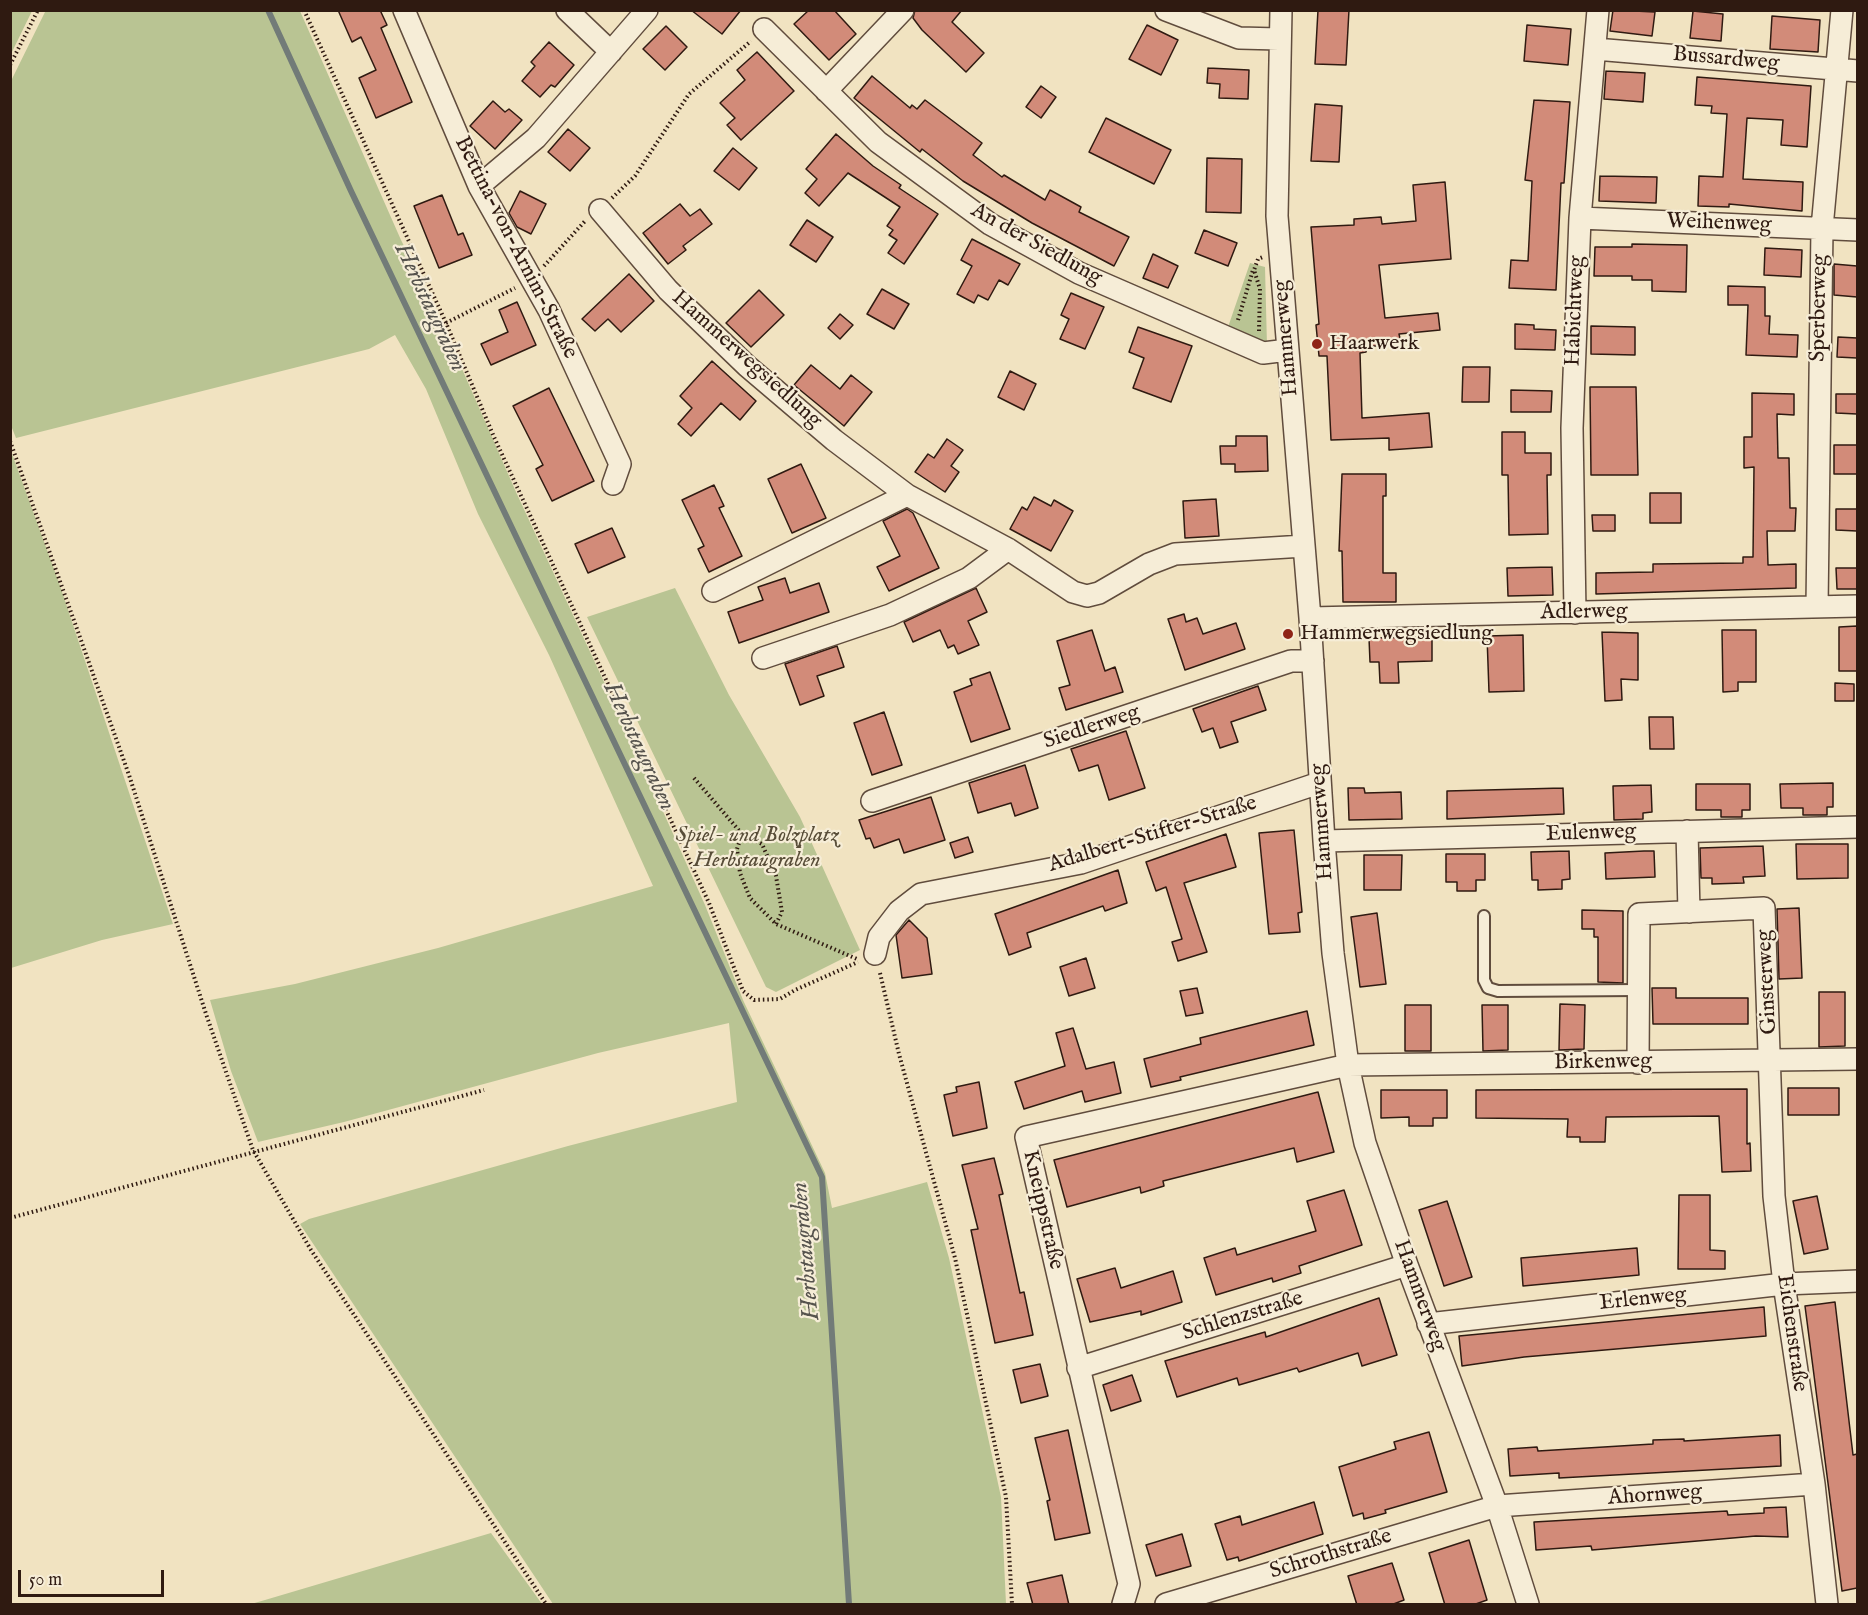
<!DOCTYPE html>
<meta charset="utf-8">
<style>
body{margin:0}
#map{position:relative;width:1868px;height:1615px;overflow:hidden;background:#f1e3c1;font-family:"IM FELL English",serif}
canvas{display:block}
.frame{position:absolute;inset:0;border:12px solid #2f1a11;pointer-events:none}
.scale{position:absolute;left:18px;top:1570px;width:146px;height:27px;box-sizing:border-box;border:3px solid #2f1a11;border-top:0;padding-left:8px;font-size:18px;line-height:21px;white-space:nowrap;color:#2f1a11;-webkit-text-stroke:4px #f6edd7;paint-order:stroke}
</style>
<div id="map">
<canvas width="1868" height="1615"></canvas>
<div class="frame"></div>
<div class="scale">50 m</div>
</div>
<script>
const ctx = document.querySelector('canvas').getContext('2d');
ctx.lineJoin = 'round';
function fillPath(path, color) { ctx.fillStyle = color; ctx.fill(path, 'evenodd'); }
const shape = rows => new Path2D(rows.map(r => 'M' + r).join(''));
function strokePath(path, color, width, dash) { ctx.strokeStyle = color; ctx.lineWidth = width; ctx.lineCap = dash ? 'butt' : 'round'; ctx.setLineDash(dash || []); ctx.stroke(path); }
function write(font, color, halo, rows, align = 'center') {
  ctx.font = font + ' "IM FELL English",serif'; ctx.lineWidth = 4.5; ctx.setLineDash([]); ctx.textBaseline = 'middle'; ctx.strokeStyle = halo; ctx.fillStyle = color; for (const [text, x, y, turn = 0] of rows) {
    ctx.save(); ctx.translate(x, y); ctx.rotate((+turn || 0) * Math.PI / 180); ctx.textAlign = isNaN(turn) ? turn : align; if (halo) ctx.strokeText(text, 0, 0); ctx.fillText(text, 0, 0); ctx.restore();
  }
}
const green = shape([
 [11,10,32,11,11,54,10,11],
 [46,10,300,11,401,240,438,314,516,492,630,738,705,905,743,1000,825,1173,832,1208,927,1182,949,1258,1001,1497,1006,1604,553,1604,300,1224,309,1219,568,1146,737,1102,729,1023,598,1053,344,1122,258,1142,231,1071,210,1000,295,984,438,948,653,886,549,655,478,514,426,389,395,335,369,349,16,438,10,423,11,81],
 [1250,263,1265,267,1267,346,1227,330],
 [11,451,59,583,173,924,102,940,11,968],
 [675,588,729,695,800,817,860,950,776,992,766,987,587,617],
 [491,1533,542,1604,251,1604,265,1600]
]);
const stream = shape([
 [268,10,351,191,822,1177,849,1604]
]);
const building = shape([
 [338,10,380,10,387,25,381,28,412,102,376,118,359,78,376,70,361,37,352,42,338,10],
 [691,10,741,10,722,34,691,10],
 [809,10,834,10,856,34,829,60,794,24,809,10],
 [915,10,962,10,952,22,984,53,966,72,922,30,913,18,915,10],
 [1318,10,1349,10,1346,65,1315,64,1318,10],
 [1613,10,1655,12,1652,36,1610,31,1613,10],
 [1693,11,1723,14,1721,41,1690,38,1693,11],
 [1772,16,1820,20,1818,52,1770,49,1772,16],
 [1147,25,1178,40,1161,75,1129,59,1147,25],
 [1527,25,1571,29,1568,65,1524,61,1527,25],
 [666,26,687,47,665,70,643,49,666,26],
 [549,42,574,65,555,87,551,85,540,97,522,81,535,66,531,62,549,42],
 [757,52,794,91,741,140,727,125,735,118,720,103,745,80,737,70,757,52],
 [1208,68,1249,70,1248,99,1219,98,1220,84,1207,83,1208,68],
 [1606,71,1645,73,1643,102,1604,99,1606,71],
 [872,76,910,108,912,105,917,109,925,100,982,143,973,155,1002,177,1004,175,1045,200,1050,190,1081,207,1079,212,1129,237,1114,266,1032,223,963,181,922,149,920,152,854,98,872,76],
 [1697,77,1811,86,1807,147,1781,145,1783,120,1747,118,1743,179,1803,182,1802,211,1729,204,1729,207,1698,206,1699,176,1723,177,1727,114,1711,113,1712,106,1695,105,1697,77],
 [1041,86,1056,97,1041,118,1026,107,1041,86],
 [1534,100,1570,102,1564,183,1561,183,1556,290,1509,288,1511,260,1528,261,1532,181,1525,180,1534,100],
 [493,101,505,112,509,109,522,120,495,149,470,126,493,101],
 [1315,104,1342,106,1339,162,1311,161,1315,104],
 [1106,118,1171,150,1154,184,1089,152,1106,118],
 [568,129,590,148,570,171,548,152,568,129],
 [836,134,873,166,901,185,899,188,938,214,904,264,888,253,897,240,889,235,893,230,887,226,900,207,848,173,819,206,805,193,817,179,806,169,836,134],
 [733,148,757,168,739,190,714,171,733,148],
 [1207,158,1242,159,1241,213,1206,212,1207,158],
 [1600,176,1657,177,1656,203,1599,201,1600,176],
 [1445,182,1451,259,1379,265,1385,318,1438,313,1440,330,1399,334,1401,343,1366,347,1366,352,1360,353,1362,418,1429,413,1432,447,1389,450,1389,438,1331,440,1327,356,1319,356,1316,325,1319,324,1311,227,1354,225,1354,219,1381,217,1382,224,1416,221,1413,185,1445,182],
 [520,191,546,204,531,234,517,227,509,213,520,191],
 [442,195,458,235,463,233,472,255,439,268,414,206,442,195],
 [680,204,690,216,700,209,712,224,683,246,686,250,668,264,643,233,680,204],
 [807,220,833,237,816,262,790,245,807,220],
 [1204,230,1237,243,1228,266,1195,253,1204,230],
 [972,239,1020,264,1008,285,999,280,988,300,978,295,974,303,957,294,972,266,961,260,972,239],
 [1632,244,1687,245,1686,292,1652,291,1652,280,1632,280,1632,276,1594,276,1595,247,1632,247,1632,244],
 [1765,248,1802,250,1801,277,1764,275,1765,248],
 [1153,254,1178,266,1168,288,1143,278,1153,254],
 [1834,264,1857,266,1857,297,1834,295,1834,264],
 [629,274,654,301,621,332,608,319,595,331,582,319,629,274],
 [1728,286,1765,287,1765,316,1770,316,1769,334,1798,335,1797,357,1746,355,1748,305,1728,305,1728,286],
 [882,289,909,304,894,329,867,314,882,289],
 [759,290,784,315,751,347,726,323,759,290],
 [1071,293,1104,307,1085,349,1060,339,1069,319,1061,315,1071,293],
 [517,302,536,345,491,365,481,344,508,332,499,310,517,302],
 [840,314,853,325,840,339,828,328,840,314],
 [1515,324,1534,325,1534,329,1556,330,1555,350,1515,349,1515,324],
 [1591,326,1635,327,1635,355,1591,354,1591,326],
 [1138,327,1192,346,1171,402,1133,388,1144,358,1129,352,1138,327],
 [1838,337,1857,338,1857,358,1837,357,1838,337],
 [712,361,756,401,740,420,721,403,691,436,678,424,692,408,680,396,712,361],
 [811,365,840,389,851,375,872,392,844,426,794,385,811,365],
 [1463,367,1490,367,1489,402,1462,402,1463,367],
 [1010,371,1036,384,1024,410,998,397,1010,371],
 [1590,387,1636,387,1638,475,1591,475,1590,387],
 [549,388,594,481,552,501,536,469,543,465,513,406,549,388],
 [1511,390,1552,391,1551,412,1511,412,1511,390],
 [1752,393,1794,394,1794,415,1777,414,1778,458,1789,458,1790,508,1796,508,1795,531,1767,531,1768,565,1796,564,1796,588,1596,594,1596,573,1653,572,1653,564,1743,563,1743,557,1753,557,1754,467,1744,468,1744,437,1752,437,1752,393],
 [1836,394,1857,394,1857,414,1836,413,1836,394],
 [1502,432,1525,432,1525,453,1551,453,1551,475,1547,475,1548,534,1509,535,1508,475,1502,475,1502,432],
 [1236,436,1267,436,1268,471,1235,472,1235,464,1221,464,1220,446,1236,446,1236,436],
 [947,439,963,450,951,466,959,472,945,492,915,472,928,454,934,458,947,439],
 [1834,445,1857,445,1857,474,1834,474,1834,445],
 [801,464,826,518,792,533,768,479,801,464],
 [1342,474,1386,474,1386,496,1383,496,1383,573,1396,573,1396,602,1343,602,1342,551,1339,551,1342,474],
 [714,485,724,506,719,508,742,556,709,572,698,549,704,546,682,500,714,485],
 [1650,493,1681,493,1681,523,1650,523,1650,493],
 [1034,497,1051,506,1054,500,1073,511,1051,551,1010,529,1022,507,1027,510,1034,497],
 [1216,499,1219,536,1185,538,1183,501,1216,499],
 [907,509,913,513,939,568,889,591,877,567,900,556,883,521,907,509],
 [1836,509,1857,509,1857,531,1836,530,1836,509],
 [1592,515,1615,515,1615,531,1593,531,1592,515],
 [612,528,625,557,588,573,575,544,612,528],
 [1552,567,1553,595,1508,596,1507,568,1552,567],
 [1836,568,1857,568,1857,589,1837,589,1836,568],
 [785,578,790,593,819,583,829,612,739,643,728,612,763,600,758,587,785,578],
 [976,588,987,612,968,621,979,645,958,654,954,645,948,648,940,630,913,642,904,622,976,588],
 [1184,614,1186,622,1197,618,1203,634,1236,623,1245,649,1185,670,1168,619,1184,614],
 [1857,626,1857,671,1839,671,1839,627,1857,626],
 [1092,630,1105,671,1115,667,1123,692,1066,710,1059,688,1070,685,1057,641,1092,630],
 [1722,630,1756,630,1756,682,1738,682,1738,691,1723,692,1722,630],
 [1602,632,1638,633,1638,680,1621,679,1622,700,1605,701,1602,632],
 [1523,635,1524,691,1489,692,1487,636,1523,635],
 [1432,637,1432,661,1398,662,1399,683,1380,683,1379,662,1370,662,1369,638,1432,637],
 [837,646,844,667,817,676,824,696,800,705,785,664,837,646],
 [990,672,1010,729,971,742,954,692,972,685,970,679,990,672],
 [1835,683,1854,684,1854,701,1835,701,1835,683],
 [1258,686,1266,710,1231,722,1238,742,1220,748,1213,728,1202,732,1193,709,1258,686],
 [884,712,902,765,872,775,854,723,884,712],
 [1649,717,1673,717,1674,749,1650,749,1649,717],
 [1126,731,1145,788,1109,800,1098,765,1079,771,1071,749,1126,731],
 [1025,765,1038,808,1015,816,1011,803,978,813,969,783,1025,765],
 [1833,783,1833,807,1827,807,1827,815,1803,815,1803,808,1781,808,1780,784,1833,783],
 [1696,784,1750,784,1750,810,1742,810,1742,817,1721,817,1721,810,1696,810,1696,784],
 [1651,785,1652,812,1643,813,1643,819,1614,820,1613,786,1651,785],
 [1348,788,1364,788,1365,793,1401,792,1402,819,1349,820,1348,788],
 [1563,788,1564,814,1447,819,1447,791,1563,788],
 [931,797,945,840,904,853,899,839,874,848,870,838,866,839,859,820,931,797],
 [1294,830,1302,912,1298,913,1300,932,1269,934,1259,833,1294,830],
 [1226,834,1236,867,1184,883,1207,952,1178,961,1172,942,1182,939,1166,887,1156,891,1146,862,1226,834],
 [968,837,973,852,955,858,950,843,968,837],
 [1796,844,1848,844,1848,878,1797,879,1796,844],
 [1763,846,1765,876,1743,877,1744,883,1712,884,1712,878,1701,878,1700,848,1763,846],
 [1569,851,1570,879,1562,880,1562,889,1538,890,1538,880,1532,880,1531,852,1569,851],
 [1644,851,1654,851,1655,877,1606,879,1605,853,1644,851],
 [1446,854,1485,854,1485,880,1476,880,1476,891,1457,891,1457,882,1446,882,1446,854],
 [1364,855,1402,855,1401,890,1364,890,1364,855],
 [1118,870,1127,903,1105,911,1103,906,1027,933,1031,947,1009,955,995,914,1118,870],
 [1799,908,1802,978,1779,979,1777,909,1799,908],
 [1582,910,1623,911,1623,983,1598,982,1598,937,1594,937,1594,929,1582,929,1582,910],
 [1377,913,1386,984,1360,987,1351,917,1377,913],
 [909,920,927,938,932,974,902,978,896,935,909,920],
 [1086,958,1095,988,1069,996,1060,967,1086,958],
 [1197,988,1203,1013,1186,1016,1180,991,1197,988],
 [1652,988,1676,988,1676,998,1748,998,1748,1024,1653,1024,1652,988],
 [1819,992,1845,992,1845,1046,1819,1047,1819,992],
 [1560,1004,1585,1005,1584,1049,1559,1050,1560,1004],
 [1405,1005,1431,1005,1431,1051,1405,1051,1405,1005],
 [1482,1005,1508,1005,1508,1050,1483,1051,1482,1005],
 [1307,1011,1314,1045,1180,1077,1181,1080,1151,1087,1144,1059,1201,1044,1200,1038,1307,1011],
 [1073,1028,1086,1069,1114,1062,1121,1093,1085,1102,1082,1091,1024,1109,1015,1082,1065,1066,1056,1033,1073,1028],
 [979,1082,987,1128,953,1136,944,1095,957,1092,956,1087,979,1082],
 [1788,1088,1839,1088,1839,1115,1788,1115,1788,1088],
 [1747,1089,1747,1144,1750,1143,1751,1171,1722,1172,1719,1116,1606,1117,1605,1142,1580,1142,1580,1137,1567,1137,1568,1119,1476,1118,1476,1090,1747,1089],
 [1381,1090,1447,1090,1447,1118,1433,1118,1433,1126,1409,1126,1409,1117,1381,1118,1381,1090],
 [1318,1092,1334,1152,1297,1162,1294,1148,1163,1181,1164,1186,1141,1193,1140,1187,1067,1207,1054,1160,1318,1092],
 [994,1158,1003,1194,999,1195,1020,1293,1024,1292,1033,1335,995,1343,971,1230,978,1229,962,1165,994,1158],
 [1344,1190,1362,1245,1299,1266,1301,1273,1273,1282,1272,1278,1216,1295,1204,1258,1235,1248,1237,1255,1316,1231,1307,1201,1344,1190],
 [1679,1195,1710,1195,1710,1250,1725,1251,1725,1269,1678,1269,1679,1195],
 [1817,1196,1828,1249,1804,1254,1793,1201,1817,1196],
 [1447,1201,1472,1277,1444,1286,1419,1210,1447,1201],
 [1637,1248,1639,1275,1523,1286,1521,1258,1637,1248],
 [1115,1268,1121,1288,1173,1271,1182,1302,1141,1315,1141,1311,1090,1322,1077,1279,1115,1268],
 [1379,1298,1397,1355,1362,1366,1358,1353,1299,1372,1297,1368,1239,1385,1237,1378,1177,1397,1165,1361,1265,1332,1266,1337,1379,1298],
 [1835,1302,1853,1455,1857,1454,1857,1588,1842,1591,1805,1306,1835,1302],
 [1764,1307,1766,1336,1524,1357,1462,1366,1459,1336,1764,1307],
 [1040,1364,1048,1396,1021,1403,1013,1370,1040,1364],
 [1132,1375,1141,1401,1111,1411,1103,1385,1132,1375],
 [1068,1430,1090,1533,1055,1540,1047,1501,1050,1500,1035,1438,1068,1430],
 [1429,1432,1447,1492,1385,1510,1386,1513,1364,1519,1363,1513,1353,1516,1339,1467,1396,1449,1394,1442,1429,1432],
 [1780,1435,1781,1466,1559,1478,1559,1473,1510,1476,1508,1449,1537,1447,1538,1451,1653,1444,1653,1440,1684,1439,1684,1441,1780,1435],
 [1314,1502,1323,1534,1239,1561,1238,1557,1227,1560,1215,1524,1240,1516,1242,1525,1314,1502],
 [1786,1507,1788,1537,1756,1536,1592,1550,1591,1546,1536,1550,1534,1522,1727,1511,1728,1515,1764,1513,1764,1508,1786,1507],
 [1182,1534,1191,1566,1156,1576,1146,1545,1182,1534],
 [1469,1540,1487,1600,1473,1605,1445,1605,1429,1553,1469,1540],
 [1392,1563,1404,1600,1391,1605,1357,1605,1348,1576,1392,1563],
 [1062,1575,1069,1605,1033,1605,1027,1583,1062,1575]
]);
const path = shape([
 [304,10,446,323,494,437,709,903,743,991,754,1000,780,999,795,990,858,962],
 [10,65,38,10],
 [612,198,635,176,689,94,751,41],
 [544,266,586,220],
 [1238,320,1253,270],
 [446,323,515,288],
 [1259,331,1260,289,1254,270,1258,259,1263,257],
 [10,441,129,775,207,1017,253,1150,311,1250,546,1604],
 [694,778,742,834],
 [776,924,782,912,776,876,762,844,742,834,737,849,740,873,750,898,776,924,857,959],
 [880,973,899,1054,955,1258,1006,1497,1012,1604],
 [10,1218,484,1090]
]);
const lane = shape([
 [1484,916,1484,980,1488,988,1498,991,1638,990]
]);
const street = shape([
 [404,10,479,186,549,310,620,464,613,484],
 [567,10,611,52],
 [1166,10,1239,38,1279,39],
 [1281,10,1277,216,1310,618,1324,841,1333,953,1348,1065,1365,1143,1407,1265,1497,1506,1528,1604],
 [764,29,878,142,990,224,1079,273,1263,353,1288,350],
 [1595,49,1858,71],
 [826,91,903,10],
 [479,186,536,138,647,10],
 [600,210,668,290,747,366,834,440,907,495,1008,549,1073,592,1087,596,1099,593,1149,564,1175,554,1304,546],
 [1580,218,1858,230],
 [713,591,907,495],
 [1817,606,1822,228,1842,10],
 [1575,613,1572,428,1580,218,1598,10],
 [1310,618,1858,606],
 [763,658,890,615,969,578,1008,549],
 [872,801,1291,661,1313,661],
 [1687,831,1689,912],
 [1324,841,1858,827],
 [875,954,879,937,899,911,921,894,1081,863,1319,783],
 [1638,1063,1639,914,1764,908,1774,1196,1784,1284,1814,1484,1827,1604],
 [1428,1324,1784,1284,1858,1281],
 [1078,1368,1407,1265],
 [1123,1604,1129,1584,1026,1137,1348,1065,1858,1059],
 [1166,1604,1497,1506,1814,1484]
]);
const markers = [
 [1317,344,6,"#8f2418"],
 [1288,634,6,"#8f2418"]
];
const streetNames = [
 ["Bussardweg",1726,60,5],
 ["Weihenweg",1719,224,2],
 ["An der Siedlung",1036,245,29],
 ["Bettina-von-Arnim-Straße",515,248,63],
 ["Sperberweg",1820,308,-89],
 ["Habichtweg",1576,311,-88],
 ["Hammerweg",1287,338,-95],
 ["Hammerwegsiedlung",746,360,42],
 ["Adlerweg",1584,613,-1],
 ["Siedlerweg",1092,728,-18],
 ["Hammerweg",1323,822,-94],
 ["Eulenweg",1591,834,-2],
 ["Adalbert-Stifter-Straße",1153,835,-17],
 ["Ginsterweg",1768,982,-93],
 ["Birkenweg",1603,1063,-1],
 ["Kneippstraße",1042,1210,77],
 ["Hammerweg",1419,1296,70],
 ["Erlenweg",1643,1300,-6],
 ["Schlenzstraße",1243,1317,-17],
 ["Eichenstraße",1791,1333,82],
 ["Ahornweg",1655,1496,-4],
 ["Schrothstraße",1331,1555,-17]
];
const poiNames = [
 ["Haarwerk",1329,344],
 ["Hammerwegsiedlung",1300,634]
];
const parkNames = [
 ["Spiel- und Bolzplatz",757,836],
 ["Herbstaugraben",757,861]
];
const waterNames = [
 ["Herbstaugraben",429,308,65],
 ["Herbstaugraben",638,747,65],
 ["Herbstaugraben",807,1251,-95]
];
fillPath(green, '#b9c493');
strokePath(stream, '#727b78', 6);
fillPath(building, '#d28b79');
strokePath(building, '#2f1a11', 1.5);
strokePath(lane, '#604c3d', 14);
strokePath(street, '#604c3d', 24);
strokePath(path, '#2f1a11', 4, [1.5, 3]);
strokePath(lane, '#f6edd7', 10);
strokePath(street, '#f6edd7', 21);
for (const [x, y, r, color] of markers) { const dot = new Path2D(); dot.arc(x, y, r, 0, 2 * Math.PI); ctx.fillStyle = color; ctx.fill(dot); strokePath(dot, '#f6edd7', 2); }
write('22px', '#2f1a11', '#f6edd7', streetNames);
write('22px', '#2f1a11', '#f6edd7', poiNames, 'left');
write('italic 22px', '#584d38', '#f6edd7', parkNames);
write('italic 24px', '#56534d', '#f6edd7', waterNames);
</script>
